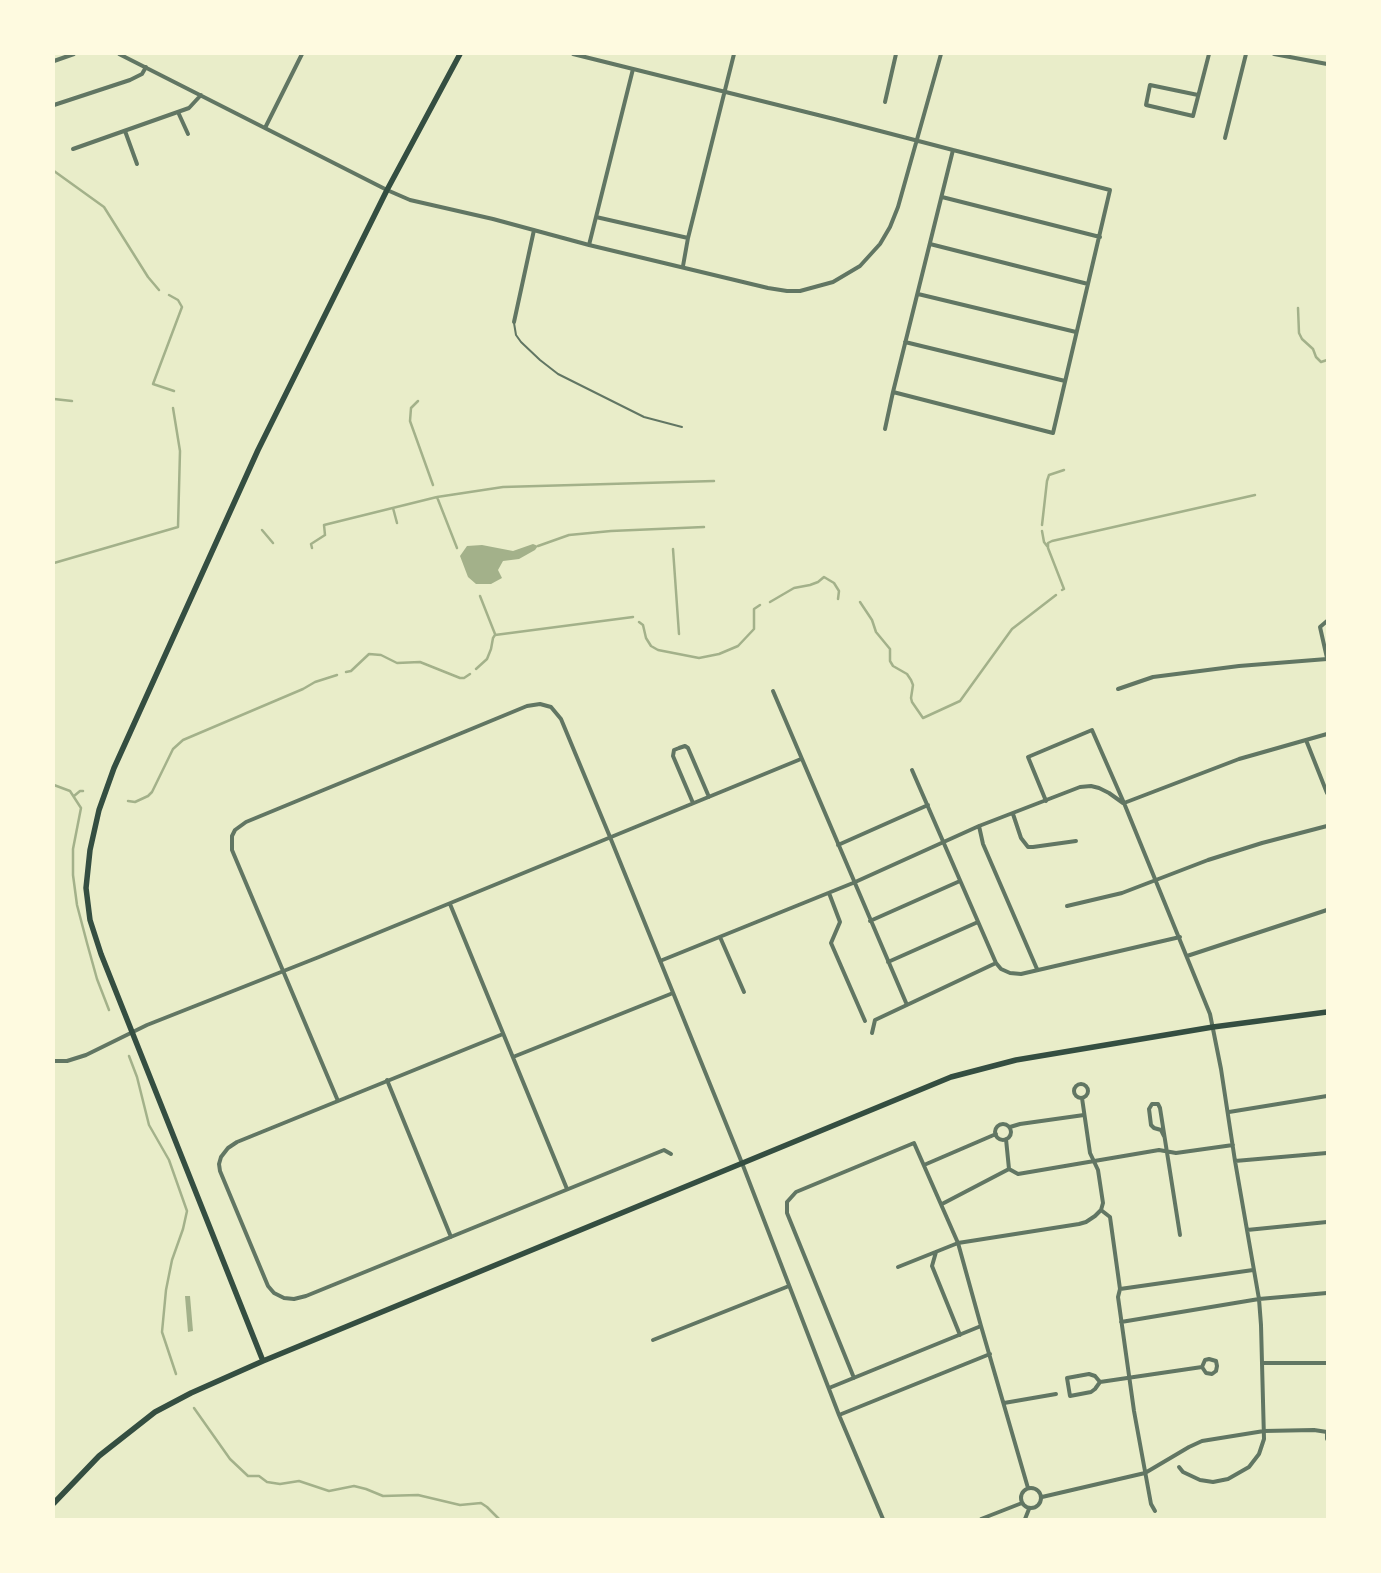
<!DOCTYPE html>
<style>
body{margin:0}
#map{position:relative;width:1381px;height:1573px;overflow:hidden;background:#e9edc9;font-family:Quicksand,sans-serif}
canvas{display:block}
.frame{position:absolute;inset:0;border:55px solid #fefae0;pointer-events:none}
</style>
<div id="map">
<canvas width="1381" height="1573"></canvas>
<div class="frame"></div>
</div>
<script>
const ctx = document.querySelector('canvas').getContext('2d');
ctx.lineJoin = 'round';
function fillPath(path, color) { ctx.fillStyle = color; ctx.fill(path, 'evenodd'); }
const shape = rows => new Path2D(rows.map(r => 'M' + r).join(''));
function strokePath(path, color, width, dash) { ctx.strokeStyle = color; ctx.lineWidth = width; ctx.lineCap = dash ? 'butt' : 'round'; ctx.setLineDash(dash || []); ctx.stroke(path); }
const water = shape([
 [533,544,538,546,535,550,519,559,503,561,498,570,502,578,491,584,476,584,468,577,460,556,467,546,482,545,513,551],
 [190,1296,193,1331,188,1332,185,1296]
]);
const stream = shape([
 [54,171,104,207,148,277,159,290],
 [169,295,178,300,182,307,153,384,174,391],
 [1298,308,1299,333,1302,339,1313,349,1316,357,1321,362,1327,360],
 [54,399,72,401],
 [418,401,411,408,410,421,433,485],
 [437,497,457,548],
 [393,508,397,523],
 [1042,525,1047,481,1049,475,1064,470],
 [262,530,273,543],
 [1042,531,1044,542,1047,546],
 [538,546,569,535,611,531,704,527],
 [312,548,311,544,325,535,324,525,437,497,503,487,714,481],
 [673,549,679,634],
 [54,563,178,527,180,451,173,408],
 [1062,590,1064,589,1048,548,1048,543,1052,541,1255,495],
 [480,596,495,634],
 [770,602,794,588,810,585,818,582,824,577,834,583,839,591,838,599],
 [860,602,872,620,876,632,890,649,890,661,893,666,907,674,911,680,913,685,911,698,912,702,923,718,960,701,1012,629,1056,595],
 [639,622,643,625,646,638,651,646,658,650,699,658,719,654,738,646,754,629,754,609,760,605],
 [476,669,487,659,491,649,493,638,495,635,633,617],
 [346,672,351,671,369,654,381,655,397,663,420,662,460,678,464,678,470,674],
 [54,785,70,791,81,808,73,849,73,875,77,905,87,943,97,979,109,1010],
 [74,796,80,791,83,791],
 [128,801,135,802,148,796,152,792,173,749,183,740,303,689,315,682,337,675],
 [129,1056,137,1077,149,1125,169,1160,187,1211,183,1229,172,1260,166,1290,162,1332,176,1374],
 [194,1408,230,1459,248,1476,259,1476,267,1482,280,1484,299,1481,329,1491,354,1486,366,1489,383,1496,418,1495,460,1505,481,1503,487,1507,499,1519]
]);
const service = shape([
 [514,323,516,335,521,342,540,360,558,374,644,417,682,427]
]);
const minor = shape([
 [119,54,387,190,410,200,493,219,589,245,768,288,787,291,800,291,833,282,860,266,880,244,890,227,898,207,941,54],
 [573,54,834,119,953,150,893,392,885,429],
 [1274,54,1327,64],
 [54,61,74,54],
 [1198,95,1150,85,1146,105,1193,116,1209,54],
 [885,102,896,54],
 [54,105,130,80,142,74,146,67],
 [178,112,188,134],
 [265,128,302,54],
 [125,131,137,164],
 [1225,138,1246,54],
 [73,149,189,108,201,95],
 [942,197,1100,237],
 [596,217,688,238],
 [930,244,1088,284],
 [589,245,633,69],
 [683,266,688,238,734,54],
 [918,294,1076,332],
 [514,322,534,230],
 [905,342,1065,381],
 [893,392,1053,433,1110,190,953,150],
 [1327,621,1320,627,1327,658],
 [1118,689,1153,677,1239,666,1327,659],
 [773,691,907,1005],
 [1306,740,1327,793],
 [912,770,996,963,1001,969,1010,973,1021,974,1180,937],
 [1046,801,1028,757,1092,730,1124,803,1210,1014,1221,1069,1235,1161,1259,1299,1261,1325,1264,1439,1259,1454,1249,1467,1228,1479,1213,1482,1200,1480,1183,1472,1179,1467],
 [693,803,673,756,674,750,679,748,685,746,688,748,709,797],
 [1124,803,1239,759,1327,734],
 [1013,814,1021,838,1028,847,1033,847,1076,841],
 [979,826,983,844,1037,969],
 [838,845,928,805],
 [829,893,840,922,831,943,865,1021],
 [450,904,567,1189],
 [1067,906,1122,893,1208,860,1262,843,1327,826],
 [870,921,960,881],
 [720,937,744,992],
 [1187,956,1327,910],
 [660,961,853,883,979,826,1080,787,1091,786,1099,788,1109,793,1123,803],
 [888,962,978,922],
 [872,1033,875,1020,996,963],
 [503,1034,237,1142,228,1148,221,1157,219,1164,220,1171,268,1286,274,1293,284,1298,294,1299,306,1296,664,1150,671,1154],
 [513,1057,673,993],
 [54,1061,67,1061,86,1055,147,1025,319,957,801,759],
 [387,1080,451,1237],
 '1074 1091a7 7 0 1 1 14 0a7 7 0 1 1-14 0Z',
 [338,1101,232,850,232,836,235,830,246,822,527,706,540,704,551,707,561,719,610,837,742,1163,839,1415,883,1519],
 [1229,1112,1327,1096],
 '995 1132a8 8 0 1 1 16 0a8 8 0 1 1-16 0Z',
 [1010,1127,1020,1124,1084,1115],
 [1164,1136,1161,1130,1154,1128,1151,1125,1149,1109,1152,1104,1158,1104,1160,1108,1180,1235],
 [1006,1139,1009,1169],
 [1235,1161,1327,1153],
 [924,1165,996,1134],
 [942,1204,1009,1169,1018,1174,1159,1150,1176,1153,1233,1145],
 [1101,1210,1110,1217,1120,1289,1118,1297,1134,1411,1151,1504,1155,1511],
 [1247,1230,1327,1222],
 [936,1252,932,1266,960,1335],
 [898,1267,958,1243,1079,1224,1086,1222,1095,1216,1101,1210,1103,1203,1098,1170,1090,1153,1082,1098],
 [1120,1289,1253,1270],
 [1121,1322,1259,1299,1327,1293],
 [653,1340,789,1286],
 [1262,1363,1327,1363],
 [854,1378,787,1213,787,1202,796,1192,914,1143,958,1243,981,1326,1028,1488],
 [1100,1382,1095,1389,1091,1392,1070,1396,1067,1378,1089,1374,1095,1376,1100,1382,1202,1367,1206,1373,1212,1374,1216,1371,1217,1366,1216,1361,1209,1359,1205,1360,1202,1367],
 [829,1388,981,1326],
 [1004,1403,1056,1394],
 [839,1415,990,1354],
 [1327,1432,1327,1439],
 '1021 1498a10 10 0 1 1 20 0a10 10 0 1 1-20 0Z',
 [1042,1497,1145,1473,1189,1447,1202,1441,1264,1431,1314,1430,1327,1432],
 [981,1519,1022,1503],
 [1025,1519,1029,1509]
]);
const secondary = shape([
 [263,1361,101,954,90,920,86,888,90,850,99,810,114,768,258,450,387,190,460,54],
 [54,1503,99,1456,155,1412,191,1393,263,1361,951,1077,1016,1060,1213,1027,1327,1012]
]);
fillPath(water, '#a3b18a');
strokePath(stream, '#a3b18a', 2.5);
strokePath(service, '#617663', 2);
strokePath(minor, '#617663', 4);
strokePath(secondary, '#344e41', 5.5);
</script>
